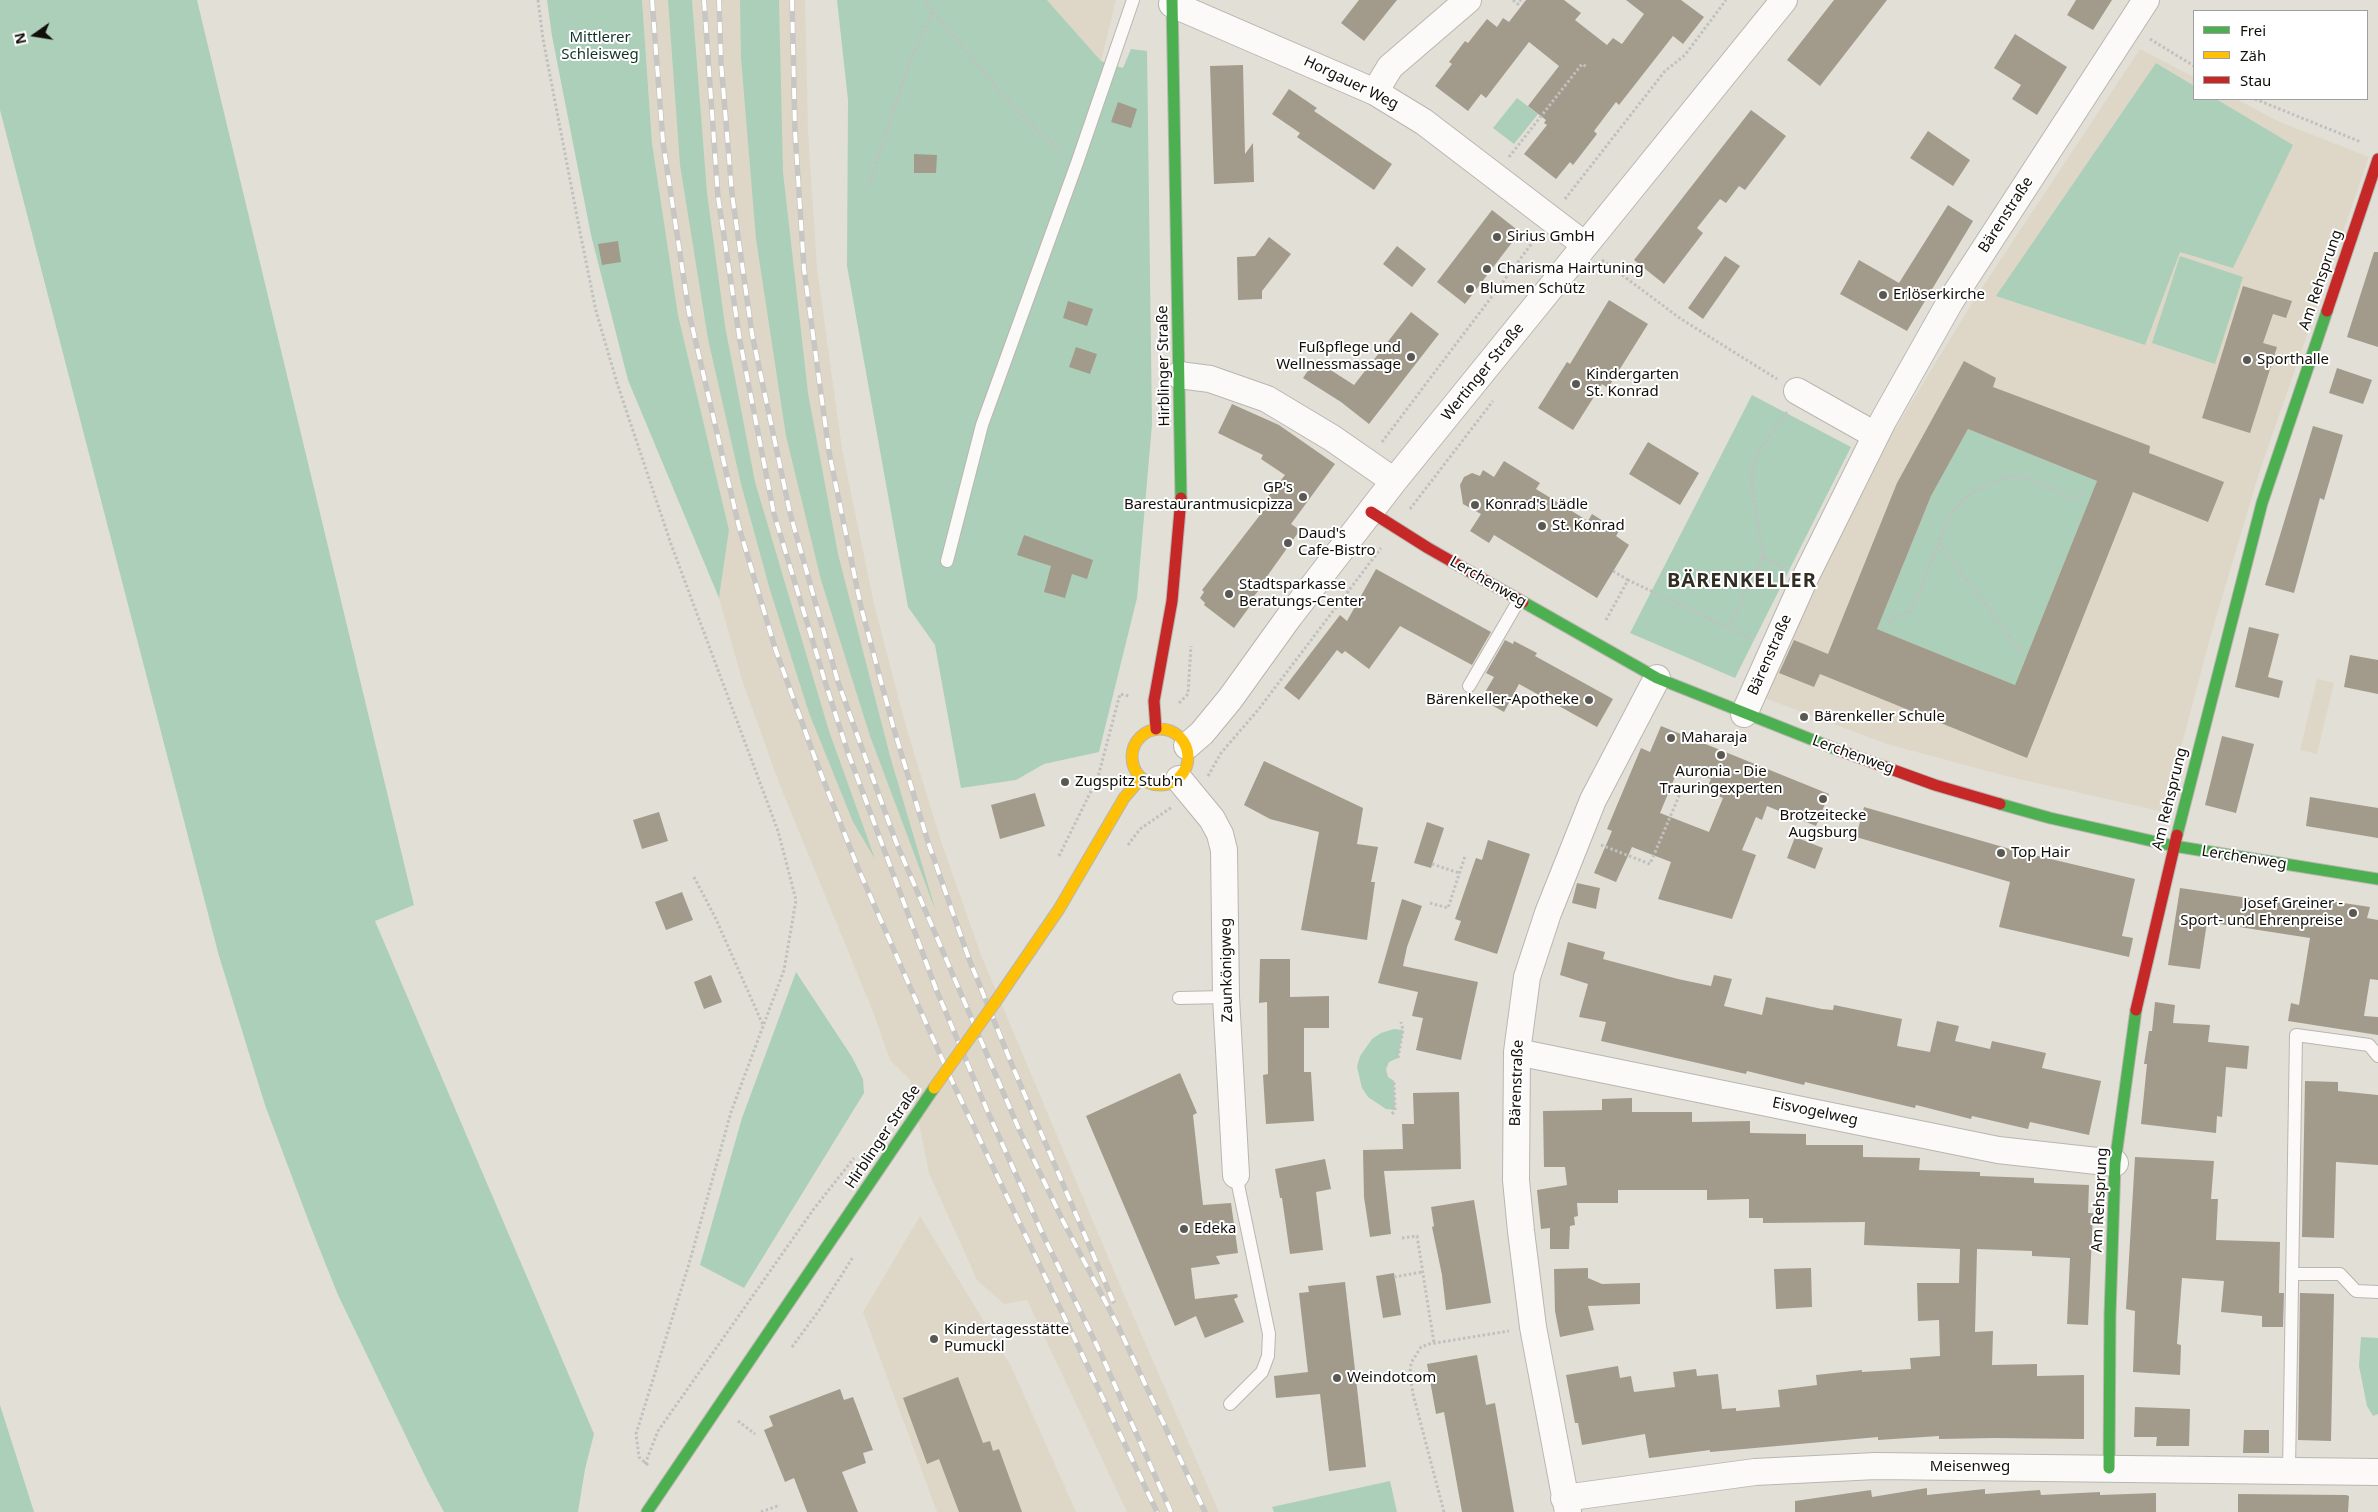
<!DOCTYPE html>
<meta charset="utf-8">
<style>
body{margin:0}
#map{position:relative;width:2378px;height:1512px;overflow:hidden;background:#e2dfd7;font-family:"Noto Sans",sans-serif}
canvas{display:block}
.legend{position:absolute;left:2193px;top:10px;width:175px;height:90px;box-sizing:border-box;background:#fff;border:1px solid #a09f9d;margin:0;padding:6px 9px;list-style:none;font-size:15px;color:#110f0a}
.legend li{display:flex;align-items:center;gap:10px;height:25px}
.legend b{width:25px;border:1px solid #a09f9d}
.north{position:absolute;left:10px;top:10px;width:50px;height:50px;-webkit-text-stroke:4px #fff;paint-order:stroke;rotate:257deg;font-size:14px;font-weight:700;line-height:20px;text-align:center;color:#110f0a}
.north::after{content:'';display:block;margin:auto;width:18px;height:22px;background:#110f0a;clip-path:polygon(50% 0,100% 100%,50% 72%,0 100%)}
</style>
<div id="map">
<canvas width="2378" height="1512"></canvas>
<ul class="legend">
<li><b style="height:6px;background:#4caf50"></b>Frei</li>
<li><b style="height:6px;background:#ffc107"></b>Zäh</li>
<li><b style="height:6px;background:#c62828"></b>Stau</li>
</ul>
<div class="north">N</div>
</div>
<script>
const ctx = document.querySelector('canvas').getContext('2d');
ctx.lineJoin = 'round';
function fillPath(path, color) { ctx.fillStyle = color; ctx.fill(path, 'evenodd'); }
const shape = rows => new Path2D(rows.map(r => 'M' + r).join(''));
function strokePath(path, color, width, dash) { ctx.strokeStyle = color; ctx.lineWidth = width; ctx.lineCap = dash ? 'butt' : 'round'; ctx.setLineDash(dash || []); ctx.stroke(path); }
function write(font, color, halo, rows, align = 'center') {
  ctx.font = font + ' "Noto Sans",sans-serif'; ctx.lineWidth = 4; ctx.setLineDash([]); ctx.textBaseline = 'middle'; ctx.strokeStyle = halo; ctx.fillStyle = color; for (const [text, x, y, turn = 0] of rows) {
    ctx.save(); ctx.translate(x, y); ctx.rotate((+turn || 0) * Math.PI / 180); ctx.textAlign = isNaN(turn) ? turn : align; if (halo) ctx.strokeText(text, 0, 0); ctx.fillText(text, 0, 0); ctx.restore();
  }
}
const built = shape([
 [642,0,805,0,808,131,817,268,842,449,874,604,905,723,940,838,981,955,1122,1290,1219,1512,1127,1512,1027,1300,1004,1304,977,1280,929,1173,910,1080,890,1060,873,1012,779,783,742,680,719,598,729,530,678,315,652,143],
 [1047,0,1116,0,1101,61],
 [2140,49,2194,77,2194,99,2236,99,2280,122,2369,157,2259,473,2210,638,2164,812,2006,776,1887,744,1765,698,1809,599,1892,434,1974,300],
 [2317,679,2334,683,2317,754,2300,750],
 [920,1216,1011,1366,1076,1512,937,1512,863,1312]
]);
const green = shape([
 [0,0,197,0,414,905,375,921,594,1434,585,1469,578,1512,444,1512,427,1480,338,1295,312,1230,265,1105,219,956,0,110],
 [547,0,642,0,652,143,678,315,729,530,719,598,628,380,591,235,552,36],
 [668,0,692,0,707,193,725,326,755,482,829,731,875,859,853,822,809,713,770,590,741,484,708,339,680,165],
 [740,0,779,0,783,172,808,393,838,554,890,756,936,912,870,736,821,580,786,436,756,239,741,58],
 [837,0,1047,0,1101,61,1123,68,1131,49,1147,51,1152,424,1137,598,1099,752,1044,764,1016,780,961,788,935,645,908,607,847,266,848,100],
 [2156,63,2194,86,2194,99,2216,99,2293,145,2233,268,2180,252,2145,345,1996,296],
 [1517,98,1538,114,1514,144,1493,128],
 [2180,256,2243,277,2215,364,2152,343],
 [1752,395,1851,447,1735,678,1630,633],
 [1968,429,2097,481,2015,685,1877,629,1931,496],
 [796,972,852,1057,863,1079,864,1093,744,1288,700,1265,742,1118],
 [1394,1029,1403,1030,1398,1058,1389,1062,1386,1069,1388,1077,1394,1081,1395,1110,1386,1109,1368,1097,1362,1088,1357,1067,1360,1056,1372,1039,1381,1033],
 [2361,1337,2378,1338,2378,1414,2373,1416,2367,1406,2359,1366],
 [0,1405,34,1512,0,1512],
 [1390,1481,1397,1512,1274,1512,1272,1507]
]);
const building = shape([
 [1359,0,1397,0,1364,41,1341,23],
 [1526,0,1564,0,1581,13,1575,20,1607,45,1613,38,1622,44,1644,14,1626,0,1681,0,1704,17,1683,44,1673,36,1619,105,1616,102,1594,131,1597,134,1573,165,1570,162,1556,179,1524,154,1547,125,1544,123,1546,120,1528,106,1559,66,1529,42,1486,98,1481,94,1468,111,1435,86,1452,64,1449,62,1465,41,1468,43,1487,19,1497,27,1503,18,1509,22],
 [1834,0,1887,0,1820,86,1787,60],
 [2076,0,2112,0,2093,30,2067,15],
 [2015,34,2067,67,2037,115,2012,99,2021,85,1994,68],
 [1243,65,1245,154,1253,143,1254,182,1214,184,1210,66],
 [1289,89,1317,108,1314,111,1392,164,1374,190,1297,137,1300,133,1272,114],
 [1118,102,1137,109,1131,128,1111,122],
 [1751,110,1786,136,1745,190,1739,186,1726,203,1720,199,1697,228,1703,233,1664,284,1634,260],
 [1928,131,1970,160,1953,186,1910,158],
 [914,154,937,155,936,173,914,173],
 [1948,205,1973,221,1907,331,1840,294,1859,260,1899,283],
 [1492,210,1520,232,1465,304,1437,282],
 [1269,237,1291,254,1262,291,1262,299,1238,300,1237,257,1255,256],
 [618,241,621,262,602,265,598,244],
 [1397,246,1426,269,1412,287,1383,264],
 [2374,252,2378,252,2378,347,2347,337],
 [1725,256,1740,266,1703,319,1688,308],
 [2243,286,2292,301,2286,318,2273,314,2263,343,2277,347,2250,433,2202,418],
 [1609,300,1648,324,1608,388,1602,384,1573,430,1538,408,1567,362,1570,364],
 [1068,301,1093,309,1087,326,1063,318],
 [1411,312,1439,334,1369,424,1341,402,1303,378,1315,360,1354,385],
 [1076,347,1097,354,1090,374,1069,367],
 [1964,361,1996,378,1993,387,2150,446,2149,453,2224,482,2208,522,2133,492,2027,758,1820,674,1814,687,1779,673,1794,640,1828,654,1897,483],
 [1968,429,2097,481,2015,685,1877,629,1931,496],
 [2337,368,2372,380,2363,404,2329,393],
 [1232,404,1279,425,1335,464,1291,524,1300,530,1258,589,1259,590,1254,596,1256,598,1234,628,1204,605,1205,603,1200,598,1204,592,1202,590,1267,506,1263,503,1285,475,1261,459,1263,455,1218,433],
 [2313,426,2343,435,2324,500,2320,498,2294,593,2265,585],
 [1648,442,1699,473,1680,505,1629,474],
 [1504,461,1540,483,1536,489,1588,521,1592,514,1619,531,1616,536,1629,545,1597,598,1494,535,1489,543,1470,531,1481,514,1463,504,1460,485,1464,477,1472,473,1480,476,1483,470,1494,477],
 [1024,535,1093,560,1087,579,1072,574,1065,598,1044,592,1051,566,1017,555],
 [1376,569,1491,632,1472,665,1400,626,1369,669,1345,651,1342,654,1337,650,1299,700,1284,688,1340,615,1347,621],
 [2249,627,2279,634,2268,677,2283,681,2279,698,2235,687],
 [1505,640,1513,644,1514,641,1537,653,1535,656,1613,699,1597,727,1519,684,1504,712,1481,699,1494,677,1486,673],
 [2350,655,2378,660,2378,694,2344,687],
 [1661,726,1829,794,1816,826,1767,806,1762,820,1756,817,1742,850,1756,855,1732,919,1658,899,1671,862,1632,847,1616,882,1594,873,1612,831,1607,829,1641,748,1650,752],
 [1680,765,1711,779,1706,791,1723,798,1709,832,1660,813],
 [2222,736,2254,744,2236,813,2205,805],
 [1264,761,1363,808,1357,844,1378,847,1371,882,1375,882,1367,940,1301,930,1319,832,1270,819,1244,805],
 [1035,793,1045,826,1000,839,991,805],
 [2310,797,2378,808,2378,838,2306,826],
 [1864,807,2017,851,2135,879,2122,936,2133,938,2129,957,1999,927,2010,882,1856,837],
 [659,812,668,841,642,849,633,820],
 [1427,822,1444,828,1431,868,1414,863],
 [1795,837,1823,848,1815,869,1787,858],
 [1488,840,1530,854,1497,954,1454,940,1461,921,1455,919,1476,858,1482,860],
 [1577,883,1600,888,1596,909,1572,903],
 [2180,888,2310,907,2310,898,2370,907,2367,918,2378,920,2378,980,2370,979,2364,1016,2378,1017,2378,1035,2288,1021,2291,1003,2299,1005,2310,938,2207,922,2200,969,2168,965],
 [682,892,693,920,666,930,655,902],
 [1402,899,1422,906,1407,947,1403,966,1478,982,1461,1060,1416,1050,1423,1018,1412,1016,1418,992,1378,983],
 [1568,942,1605,952,1603,959,1678,979,1711,986,1714,975,1732,979,1724,1006,1762,1015,1766,997,1822,1009,1833,1010,1834,1005,1902,1019,1897,1046,1930,1052,1937,1021,1959,1026,1955,1041,1990,1049,1992,1041,2046,1053,2042,1068,2101,1081,2089,1135,2030,1122,2028,1129,1972,1116,1971,1119,1916,1105,1915,1108,1805,1082,1804,1085,1747,1071,1746,1074,1601,1041,1606,1022,1579,1017,1588,984,1560,975],
 [1260,959,1290,959,1290,997,1329,996,1329,1028,1304,1028,1304,1072,1311,1072,1314,1121,1266,1124,1263,1075,1268,1074,1267,1002,1259,1003],
 [711,975,722,1002,704,1009,694,982],
 [2155,1002,2175,1005,2173,1023,2210,1025,2208,1042,2249,1046,2247,1069,2226,1067,2222,1117,2217,1116,2216,1133,2141,1124,2147,1064,2144,1064,2149,1031,2152,1031],
 [1180,1073,1197,1113,1193,1115,1203,1205,1231,1203,1238,1253,1216,1256,1220,1264,1191,1268,1195,1299,1237,1294,1238,1297,1234,1299,1244,1322,1205,1338,1196,1316,1175,1326,1086,1116],
 [2305,1081,2338,1082,2338,1091,2378,1095,2378,1165,2336,1162,2334,1238,2302,1237],
 [1459,1092,1461,1169,1384,1171,1391,1234,1370,1237,1364,1197,1363,1150,1403,1149,1402,1124,1414,1124,1413,1093],
 [1632,1098,1632,1112,1692,1112,1692,1122,1750,1121,1750,1133,1806,1134,1806,1145,1863,1145,1863,1157,1920,1158,1919,1170,1980,1172,1980,1176,2034,1178,2034,1183,2089,1185,2088,1213,2093,1213,2088,1325,2067,1324,2070,1258,2032,1256,2032,1251,1977,1249,1975,1332,1993,1331,1992,1365,2037,1364,2037,1376,2084,1375,2084,1439,1994,1438,1939,1439,1939,1436,1878,1440,1878,1437,1710,1452,1710,1450,1649,1458,1645,1434,1582,1445,1578,1423,1575,1423,1566,1375,1618,1366,1620,1378,1631,1376,1634,1392,1675,1387,1673,1372,1696,1369,1697,1376,1718,1374,1722,1409,1736,1408,1736,1411,1780,1407,1778,1390,1817,1385,1816,1375,1862,1370,1862,1372,1911,1369,1910,1358,1940,1356,1939,1320,1918,1321,1917,1283,1959,1283,1960,1249,1864,1245,1865,1222,1763,1223,1763,1218,1749,1218,1749,1199,1707,1200,1707,1190,1618,1190,1618,1203,1577,1203,1578,1216,1574,1217,1575,1225,1570,1226,1569,1249,1550,1249,1550,1228,1541,1229,1537,1190,1567,1185,1565,1167,1544,1167,1543,1111,1602,1110,1602,1099],
 [2135,1157,2214,1161,2211,1199,2218,1199,2216,1240,2280,1242,2279,1293,2284,1293,2283,1327,2262,1327,2262,1316,2221,1312,2224,1281,2182,1278,2177,1344,2181,1345,2180,1375,2133,1372,2135,1311,2126,1309],
 [1325,1159,1331,1189,1316,1192,1323,1250,1290,1254,1282,1198,1280,1198,1275,1169],
 [1474,1200,1491,1303,1446,1310,1442,1275,1432,1227,1434,1226,1431,1207],
 [1588,1268,1588,1278,1602,1284,1640,1283,1640,1304,1588,1306,1594,1330,1560,1337,1555,1311,1554,1269],
 [1811,1268,1812,1307,1776,1309,1774,1269],
 [1394,1273,1401,1315,1383,1318,1376,1276],
 [1345,1282,1366,1467,1329,1471,1320,1394,1276,1398,1274,1376,1308,1372,1299,1293,1309,1292,1308,1286],
 [2300,1293,2334,1294,2331,1441,2298,1440],
 [1477,1355,1486,1405,1495,1403,1514,1512,1462,1512,1444,1412,1436,1414,1427,1364],
 [958,1377,983,1443,990,1441,993,1451,999,1449,1022,1512,959,1512,939,1459,927,1464,903,1398],
 [840,1389,844,1400,853,1397,873,1450,863,1453,866,1463,842,1472,858,1512,807,1512,794,1478,785,1482,764,1430,773,1426,769,1416],
 [2135,1407,2190,1409,2189,1446,2156,1446,2157,1437,2134,1437],
 [2244,1430,2269,1430,2269,1453,2243,1453],
 [1927,1488,1927,1495,1985,1489,1985,1494,2040,1490,2041,1495,2100,1492,2100,1495,2156,1493,2156,1512,1795,1512,1795,1501,1871,1490,1872,1497],
 [2238,1494,2346,1495,2349,1496,2348,1512,2238,1512]
]);
const path = shape([
 [538,0,543,39,581,237,596,311,617,383,671,544,778,831,796,900,784,970,731,1112,689,1264,636,1434,639,1457,649,1466],
 [925,0,933,12,997,88,1037,131,1063,152],
 [1513,0,1518,4,1520,0,1524,3],
 [2150,39,2194,66],
 [2255,99,2361,142],
 [1509,157,1582,64,1587,67],
 [869,183,912,55,933,12],
 [1565,199,1665,71,1685,55,1726,0],
 [1602,260,1681,319,1777,379],
 [1382,442,1536,238],
 [1410,509,1493,401],
 [1939,543,2023,654],
 [1763,557,1752,488,1752,470,1756,455,1787,412],
 [1613,571,1628,580],
 [1606,620,1628,580,1752,639],
 [1889,624,1893,616,1911,612,1950,515,1961,501,1975,491,2004,477,2016,477,2030,479,2074,499,2085,492],
 [1728,628,1763,557,1784,567],
 [1179,703,1188,694,1191,646],
 [1208,776,1221,753,1258,710,1381,548],
 [1128,845,1140,829,1172,807],
 [1601,845,1650,864,1682,789],
 [1059,856,1098,777,1120,694,1130,696],
 [1432,864,1459,873],
 [694,877,715,917,763,1025],
 [1430,903,1448,908,1465,856],
 [1398,1058,1403,1030,1401,1022],
 [1392,1114,1395,1110,1394,1081],
 [1402,1238,1417,1236,1434,1343],
 [1394,1277,1422,1272],
 [792,1347,820,1309,853,1257],
 [738,1421,755,1434],
 [645,1464,658,1431,813,1210,854,1158],
 [761,1512,780,1505],
 [1444,1512,1413,1394,1410,1374,1411,1363,1421,1347,1429,1344,1509,1331]
]);
const lane = shape([
 [947,561,982,425,1077,163,1133,0],
 [1469,686,1519,600],
 [1179,998,1226,997],
 [2293,1274,2340,1274,2356,1291,2378,1292],
 [1230,1404,1262,1372,1268,1356,1269,1334,1236,1175],
 [2289,1470,2296,1035,2369,1045,2378,1056]
]);
const street = shape([
 [1172,4,1375,92,1424,122,1585,245],
 [1375,92,1390,67,1468,0],
 [1179,375,1210,379,1267,399,1332,438,1394,481],
 [1797,391,1875,435],
 [1744,714,1805,578,1883,421,1950,302,2146,0],
 [1187,746,1202,733,1230,699,1289,617,1394,481,1784,0],
 [1179,779,1212,819,1220,834,1224,850,1226,997,1236,1175],
 [1517,1052,1998,1150,2115,1163],
 [1564,1498,1755,1472,1876,1466,2378,1472],
 [1568,1512,1533,1327,1521,1231,1516,1180,1517,1052,1527,977,1548,913,1593,800,1657,678]
]);
const fast = shape([
 [1172,0,1181,498],
 [1523,602,1657,678,1838,750],
 [2000,804,2050,818,2174,846,2378,879],
 [2177,835,2262,503,2327,311],
 [2109,1468,2110,1315,2115,1163,2136,1010],
 [647,1512,934,1088]
]);
const slow = shape([
 '1132 757a28 28 0 1 1 56 0a28 28 0 1 1-56 0Z',
 [996,1001,1059,909,1124,798,1141,778]
]);
const jam = shape([
 [2327,311,2378,159],
 [1371,512,1428,548,1523,602],
 [1156,729,1154,701,1172,601,1181,498],
 [1838,750,1935,785,2000,804],
 [2136,1010,2177,835]
]);
const rail = shape([
 [652,0,663,142,689,313,739,527,775,648,816,761,858,868,918,1005,952,1081,1157,1512],
 [704,0,718,197,740,341,774,514,827,688,847,750,936,989,987,1110,1044,1237,1102,1356,1171,1512],
 [719,0,721,62,732,194,752,334,790,513,838,682,896,842,1018,1127,1063,1221,1117,1324,1205,1512],
 [792,0,795,131,804,269,829,452,861,607,893,726,928,842,969,959,1012,1065,1113,1301]
]);
const slowBridge = shape([
 [934,1088,996,1001]
]);
const markers = [
 [1497,237,5,"#5a5852"],
 [1487,269,5,"#5a5852"],
 [1470,289,5,"#5a5852"],
 [1883,295,5,"#5a5852"],
 [1411,357,5,"#5a5852"],
 [2247,360,5,"#5a5852"],
 [1576,384,5,"#5a5852"],
 [1303,497,5,"#5a5852"],
 [1475,505,5,"#5a5852"],
 [1542,526,5,"#5a5852"],
 [1288,543,5,"#5a5852"],
 [1229,594,5,"#5a5852"],
 [1589,700,5,"#5a5852"],
 [1804,717,5,"#5a5852"],
 [1671,738,5,"#5a5852"],
 [1721,755,5,"#5a5852"],
 [1065,782,5,"#5a5852"],
 [1823,799,5,"#5a5852"],
 [2001,853,5,"#5a5852"],
 [2353,913,5,"#5a5852"],
 [1184,1229,5,"#5a5852"],
 [934,1339,5,"#5a5852"],
 [1337,1378,5,"#5a5852"]
];
const parkNames = [
 ["Mittlerer",600,38],
 ["Schleisweg",600,55]
];
const streetNames = [
 ["Horgauer Weg",1351,83,26],
 ["Bärenstraße",2006,215,-57],
 ["Am Rehsprung",2321,280,-71],
 ["Hirblinger Straße",1164,366,-91],
 ["Wertinger Straße",1483,372,-51],
 ["Lerchenweg",1488,582,30],
 ["Bärenstraße",1770,655,-66],
 ["Lerchenweg",1853,755,20],
 ["Am Rehsprung",2170,799,-76],
 ["Lerchenweg",2244,858,9],
 ["Zaunkönigweg",1227,970,-91],
 ["Bärenstraße",1517,1083,-88],
 ["Eisvogelweg",1815,1112,12],
 ["Hirblinger Straße",883,1137,-56],
 ["Am Rehsprung",2100,1200,-87],
 ["Meisenweg",1970,1467]
];
const poiNames = [
 ["Sirius GmbH",1507,237],
 ["Charisma Hairtuning",1497,269],
 ["Blumen Schütz",1480,289],
 ["Erlöserkirche",1893,295],
 ["Fußpflege und",1401,348,"right"],
 ["Wellnessmassage",1401,365,"right"],
 ["Sporthalle",2257,360],
 ["Kindergarten",1586,375],
 ["St. Konrad",1586,392],
 ["GP's",1293,488,"right"],
 ["Barestaurantmusicpizza",1293,505,"right"],
 ["Konrad's Lädle",1485,505],
 ["St. Konrad",1552,526],
 ["Daud's",1298,534],
 ["Cafe-Bistro",1298,551],
 ["Stadtsparkasse",1239,585],
 ["Beratungs-Center",1239,602],
 ["Bärenkeller-Apotheke",1579,700,"right"],
 ["Bärenkeller Schule",1814,717],
 ["Maharaja",1681,738],
 ["Auronia - Die",1721,772,"center"],
 ["Trauringexperten",1721,789,"center"],
 ["Zugspitz Stub'n",1075,782],
 ["Brotzeitecke",1823,816,"center"],
 ["Augsburg",1823,833,"center"],
 ["Top Hair",2011,853],
 ["Josef Greiner -",2343,904,"right"],
 ["Sport- und Ehrenpreise",2343,921,"right"],
 ["Edeka",1194,1229],
 ["Kindertagesstätte",944,1330],
 ["Pumuckl",944,1347],
 ["Weindotcom",1347,1378]
];
const districtNames = [
 ["BÄRENKELLER",1742,581]
];
fillPath(built, '#ded7c7');
fillPath(green, '#accfba');
fillPath(building, '#a29b8b');
strokePath(lane, '#b9b6b0', 14);
strokePath(street, '#b9b6b0', 28);
strokePath(fast, '#b9b6b0', 13);
strokePath(slow, '#b9b6b0', 13);
strokePath(jam, '#b9b6b0', 13);
strokePath(path, '#c1c0be', 3, [2.5, 2.5]);
strokePath(lane, '#fbfaf9', 12);
strokePath(street, '#fbfaf9', 26);
strokePath(fast, '#4caf50', 11);
strokePath(slow, '#ffc107', 11);
strokePath(jam, '#c62828', 11);
strokePath(rail, '#c7c6c3', 5.5);
strokePath(rail, '#fff', 4, [11]);
strokePath(slowBridge, '#b9b6b0', 13, []);
strokePath(slowBridge, '#ffc107', 11);
for (const [x, y, r, color] of markers) { const dot = new Path2D(); dot.arc(x, y, r, 0, 2 * Math.PI); ctx.fillStyle = color; ctx.fill(dot); strokePath(dot, '#fff', 2); }
write('15px', '#113325', '#fff', parkNames);
write('15px', '#110f0a', '#fff', streetNames);
write('15px', '#110f0a', '#fff', poiNames, 'left');
ctx.letterSpacing = '1px';
write('bold 20px', '#322d22', '#fff', districtNames);
ctx.letterSpacing = '0px';
</script>
